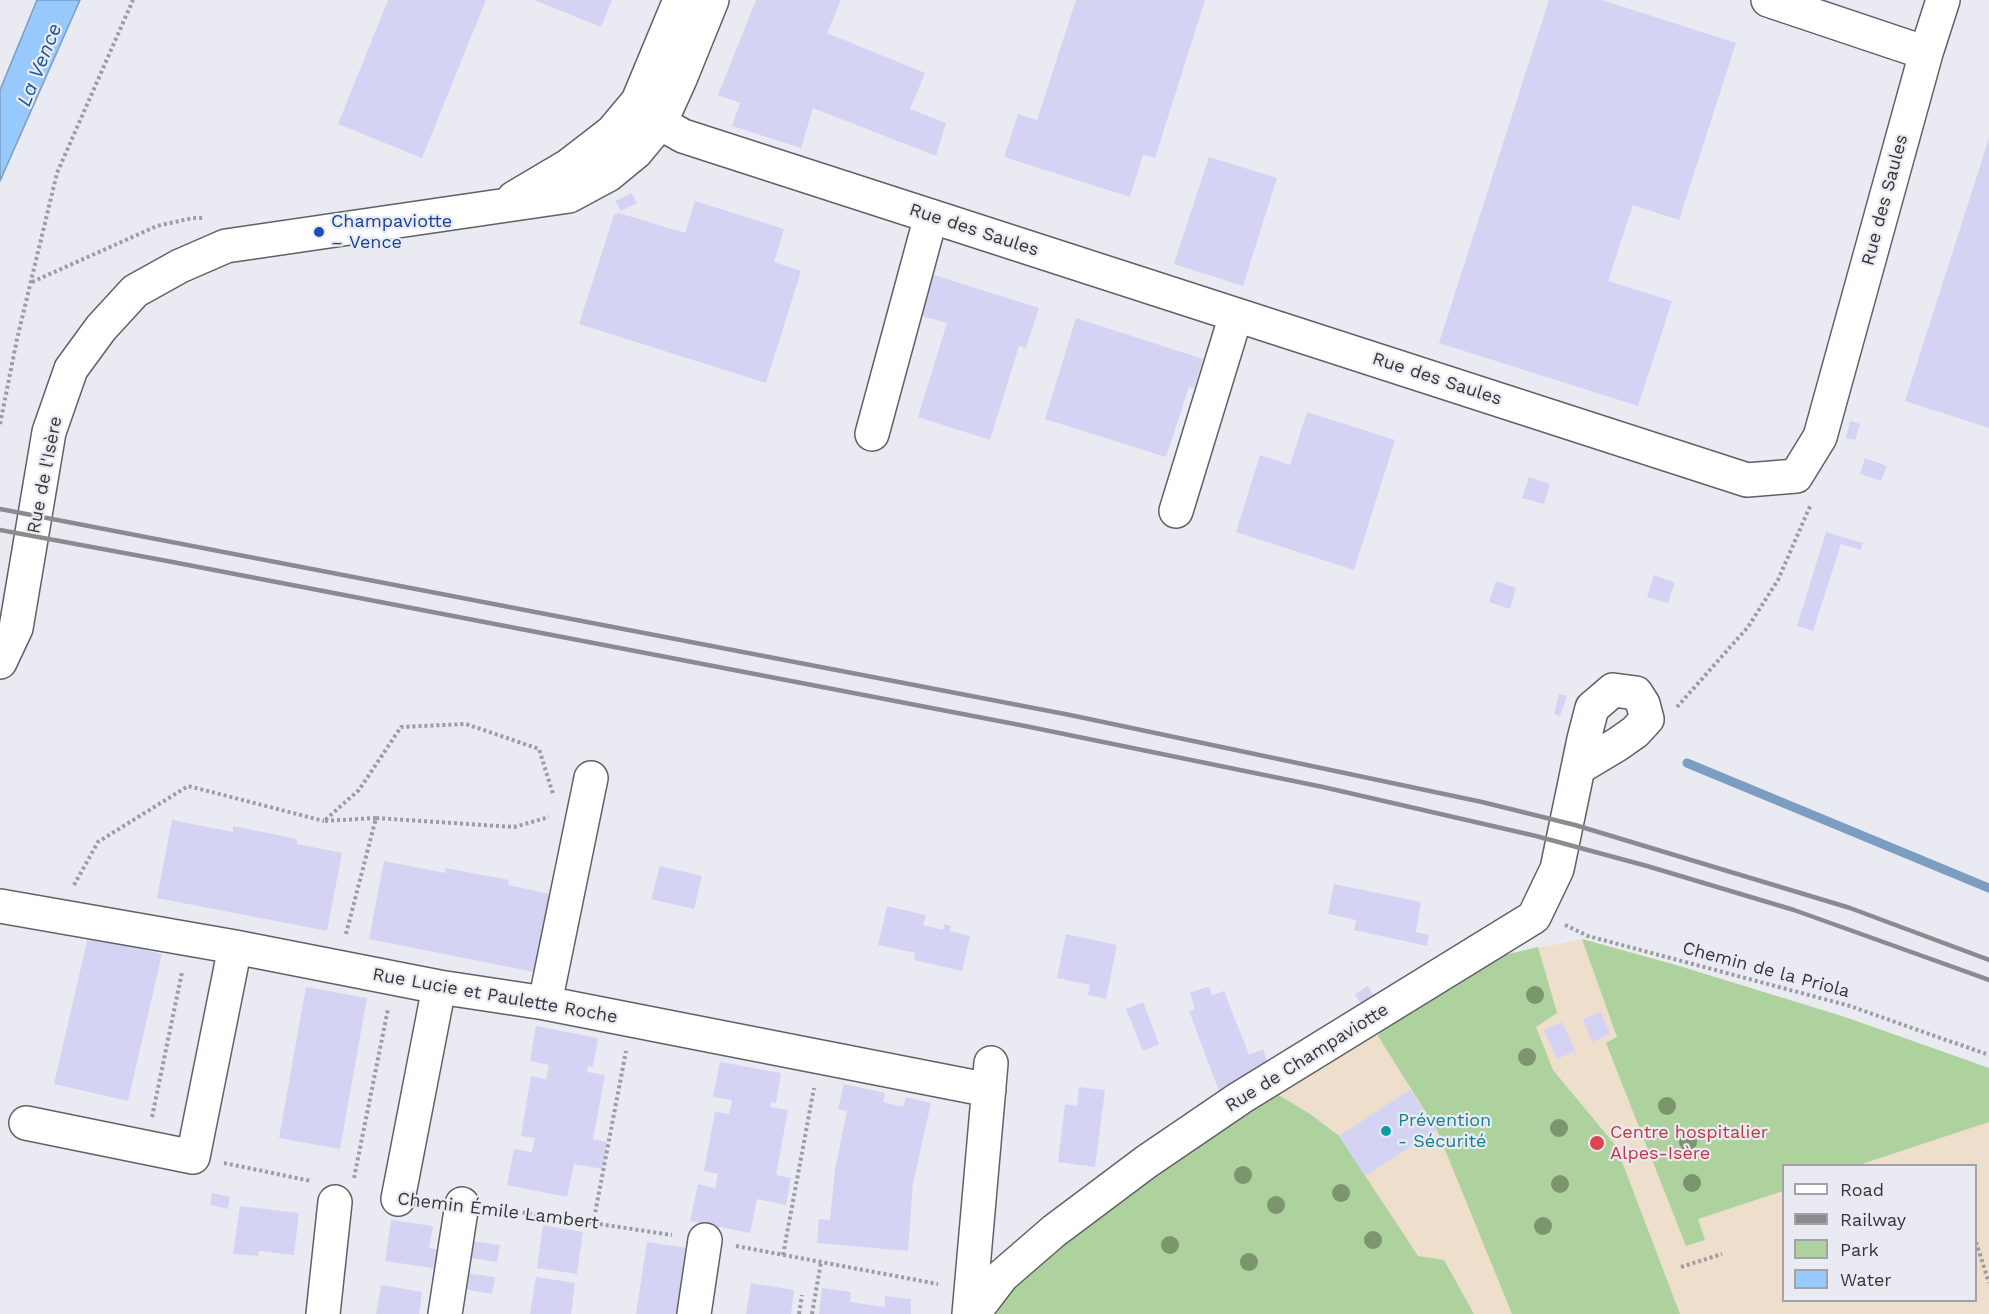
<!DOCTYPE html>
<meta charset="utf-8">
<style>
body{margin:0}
#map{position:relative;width:1989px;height:1314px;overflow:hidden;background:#eaeaf2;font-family:"Work Sans",sans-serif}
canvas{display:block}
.legend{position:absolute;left:1782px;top:1164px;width:195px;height:138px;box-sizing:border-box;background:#eaeaf2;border:2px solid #a2a2a8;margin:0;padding:8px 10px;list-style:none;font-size:18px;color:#363639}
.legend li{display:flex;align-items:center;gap:12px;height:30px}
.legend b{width:30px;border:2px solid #a2a2a8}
</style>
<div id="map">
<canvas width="1989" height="1314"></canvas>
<ul class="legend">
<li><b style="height:8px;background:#fff"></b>Road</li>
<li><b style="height:8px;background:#8a8a8f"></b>Railway</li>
<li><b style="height:16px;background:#add29d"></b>Park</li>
<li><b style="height:16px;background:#98c9fd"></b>Water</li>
</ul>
</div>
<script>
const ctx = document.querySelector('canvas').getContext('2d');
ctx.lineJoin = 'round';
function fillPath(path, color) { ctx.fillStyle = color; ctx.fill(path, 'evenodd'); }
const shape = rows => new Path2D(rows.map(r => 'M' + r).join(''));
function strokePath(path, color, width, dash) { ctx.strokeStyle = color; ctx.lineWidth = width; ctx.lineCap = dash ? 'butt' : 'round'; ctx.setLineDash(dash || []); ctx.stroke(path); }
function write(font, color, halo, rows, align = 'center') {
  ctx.font = font + ' "Work Sans",sans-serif'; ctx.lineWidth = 4.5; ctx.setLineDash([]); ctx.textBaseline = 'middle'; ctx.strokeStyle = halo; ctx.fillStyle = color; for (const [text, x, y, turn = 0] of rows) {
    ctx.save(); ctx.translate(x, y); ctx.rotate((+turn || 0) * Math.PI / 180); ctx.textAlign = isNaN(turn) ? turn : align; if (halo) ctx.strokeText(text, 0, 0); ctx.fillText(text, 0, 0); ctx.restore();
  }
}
const medical = shape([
 [1582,939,1676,965,1845,1017,1989,1068,1989,1314,996,1314,1012,1290,1109,1207,1277,1094,1492,958],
 [1784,1166,1976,1166,1976,1300,1784,1300]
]);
const green = shape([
 [1582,939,1676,965,1845,1017,1989,1068,1989,1122,1859,1165,1784,1166,1783,1191,1698,1219,1705,1240,1686,1246,1606,1043,1617,1037],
 [1538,947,1557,1013,1536,1027,1553,1070,1616,1146,1680,1314,1512,1314,1437,1130,1378,1036,1384,1023,1492,958],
 [1277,1094,1310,1114,1339,1136,1418,1256,1444,1260,1474,1314,996,1314,1012,1290,1053,1249,1109,1207]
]);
const water = shape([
 [37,0,80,0,0,181,0,90,37,0]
]);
const stream = shape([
 [1687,763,1989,888]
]);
const building = shape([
 [388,0,486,0,422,158,338,124],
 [534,0,612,0,601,27],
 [756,0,841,0,827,33,925,73,910,109,946,123,936,156,813,108,801,148,732,126,740,103,718,95],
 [1076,0,1205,0,1155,158,1143,155,1130,197,1004,157,1018,114,1037,120],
 [1549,0,1602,0,1736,43,1679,220,1633,205,1608,281,1672,301,1638,406,1439,343],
 [1989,138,1989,428,1905,401],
 [1209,157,1277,178,1243,286,1174,264],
 [632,193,637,203,621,211,615,201],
 [695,201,784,229,774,262,801,271,766,383,579,324,614,215,619,213,685,233],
 [931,274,1039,308,1026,348,1019,346,990,440,918,417,947,323,918,315],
 [1076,318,1203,359,1194,388,1189,387,1166,457,1045,419],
 [1307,412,1395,440,1354,570,1236,532,1260,455,1290,465],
 [1850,421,1860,424,1855,440,1846,438],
 [1865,458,1887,466,1881,481,1860,474],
 [1529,477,1550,484,1544,504,1522,498],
 [1826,532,1863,543,1861,550,1841,544,1813,631,1797,626],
 [1654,575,1675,583,1668,603,1647,597],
 [1496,581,1516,588,1510,609,1489,602],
 [1559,694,1567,696,1560,716,1554,714],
 [172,820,233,832,233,826,297,839,297,844,342,853,327,931,157,898],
 [384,861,445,873,445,868,509,880,508,885,555,895,539,973,369,939],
 [660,866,702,876,694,909,651,899],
 [1334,884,1421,902,1416,932,1429,935,1427,946,1354,930,1356,920,1328,914],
 [887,906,926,915,923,925,943,930,944,924,951,926,950,931,970,936,962,971,914,960,915,953,878,945],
 [1066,934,1117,945,1106,999,1088,995,1090,985,1057,978],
 [88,937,162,954,128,1101,54,1084],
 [1209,986,1212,995,1224,991,1249,1055,1263,1049,1269,1067,1222,1099,1189,1011,1195,1009,1190,993],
 [1368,986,1376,999,1364,1009,1355,994],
 [306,987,367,998,340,1149,279,1138],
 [1143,1002,1159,1044,1143,1051,1126,1009],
 [1601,1012,1610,1034,1592,1042,1583,1019],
 [1562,1022,1575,1051,1557,1059,1544,1030],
 [536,1026,598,1038,593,1067,588,1066,587,1072,605,1075,593,1139,607,1142,603,1169,574,1164,567,1197,507,1185,514,1149,532,1152,535,1138,521,1136,531,1076,546,1079,549,1065,530,1061],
 [720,1062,781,1073,776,1103,771,1102,770,1107,788,1110,776,1175,791,1178,786,1205,757,1199,750,1233,690,1221,698,1184,715,1188,718,1174,704,1171,715,1112,729,1114,732,1100,713,1097],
 [844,1084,885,1093,883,1102,903,1107,906,1097,931,1103,913,1183,908,1251,817,1243,819,1219,830,1220,835,1170,847,1111,838,1109],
 [1079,1087,1105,1090,1095,1167,1058,1162,1065,1104,1077,1106],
 [1410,1090,1437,1130,1365,1176,1339,1136],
 [212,1193,230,1197,228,1209,210,1205],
 [240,1206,299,1213,294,1255,259,1251,258,1256,233,1254],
 [391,1220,433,1226,429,1248,441,1250,438,1269,385,1261],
 [543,1225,583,1232,577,1274,537,1268],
 [471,1241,500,1245,497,1262,469,1258],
 [647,1242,688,1248,678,1314,636,1314],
 [466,1273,495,1277,492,1294,464,1289],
 [536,1277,575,1283,571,1314,530,1314],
 [751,1283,794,1290,791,1314,746,1314],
 [381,1285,422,1292,419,1314,376,1314],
 [822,1288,851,1292,850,1302,885,1307,885,1296,911,1299,911,1314,819,1314]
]);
const path = shape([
 [32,282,157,226,193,218,203,218],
 [0,424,17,339,57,173,133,0],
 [1677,707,1748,627,1778,580,1811,504],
 [376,818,324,821,359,790,401,727,466,724,539,749,553,794],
 [74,885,98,842,188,786,324,821],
 [1565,925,1588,936,1850,1006,1989,1055],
 [346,934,376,818,514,827,549,817],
 [152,1117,182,972],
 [224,1163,311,1181],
 [354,1178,388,1009],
 [493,1208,672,1235],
 [593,1224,626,1051],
 [1976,1242,1989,1283],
 [736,1246,938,1284],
 [783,1255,814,1088],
 [1681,1267,1722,1254],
 [799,1314,802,1295],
 [812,1314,821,1262]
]);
const minor = shape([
 [1768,0,1926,53],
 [647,80,660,123,683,136,1747,480,1796,476,1820,437,1926,53,1943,0],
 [514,198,568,166,612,132,638,101,680,0],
 [872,434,931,216],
 [1176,511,1236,315],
 [0,662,16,628,49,432,71,369,101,328,135,291,180,266,226,246,569,196,608,175,636,152,660,123,680,79,712,0],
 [0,906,235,947,439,987,545,1003,989,1090],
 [545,1003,591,778],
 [26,1123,193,1157,235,947],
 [398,1199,439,987],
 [323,1314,335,1202],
 [445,1314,462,1204],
 [694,1314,705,1240],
 [969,1314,991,1063],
 [973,1314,1002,1276,1054,1231,1146,1162,1240,1098,1534,917,1557,869,1584,739,1592,708,1613,690,1636,693,1643,704,1647,719,1635,732,1618,744,1578,768]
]);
const rail = shape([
 [0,509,1070,715,1482,802,1575,825,1850,908,1989,960],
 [0,530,162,560,1025,726,1323,787,1536,836,1647,866,1794,910,1989,980]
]);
const trees = [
 [1535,995],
 [1527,1057],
 [1667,1106],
 [1559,1128],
 [1688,1142],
 [1243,1175],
 [1692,1183],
 [1560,1184],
 [1341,1193],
 [1276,1205],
 [1543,1226],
 [1373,1240],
 [1170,1245],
 [1249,1262]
];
const markers = [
 [319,232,6,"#1a4fb4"],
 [1386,1131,6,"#0f9aa8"],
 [1597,1143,8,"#e0444e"]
];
const streetNames = [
 ["Rue des Saules",1885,200,-75],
 ["Rue des Saules",974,230,18],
 ["Rue des Saules",1437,379,18],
 ["Rue de l'Isère",45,475,-79],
 ["Chemin de la Priola",1766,970,15],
 ["Rue Lucie et Paulette Roche",495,996,10],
 ["Rue de Champaviotte",1307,1058,-32],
 ["Chemin Émile Lambert",498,1211,7]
];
const transitNames = [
 ["Champaviotte",331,222],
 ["– Vence",331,243]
];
const cultureNames = [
 ["Prévention",1398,1121],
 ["- Sécurité",1398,1142]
];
const healthNames = [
 ["Centre hospitalier",1610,1133],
 ["Alpes-Isère",1610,1154]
];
const waterNames = [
 ["La Vence",40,65,-68]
];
fillPath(medical, '#eedecc');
fillPath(green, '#add29d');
fillPath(water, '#98c9fd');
strokePath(water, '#7b9dc2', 1.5);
strokePath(stream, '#7b9dc2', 9);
fillPath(building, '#d4d3f4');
strokePath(minor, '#606068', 36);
strokePath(path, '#9c9ca2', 4, [3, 3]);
strokePath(minor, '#fff', 33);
strokePath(rail, '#8a8a8f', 4.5);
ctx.fillStyle = '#7b956d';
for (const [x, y] of trees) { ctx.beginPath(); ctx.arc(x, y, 9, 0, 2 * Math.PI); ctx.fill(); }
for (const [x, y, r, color] of markers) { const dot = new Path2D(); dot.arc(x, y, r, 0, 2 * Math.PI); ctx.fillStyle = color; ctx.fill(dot); strokePath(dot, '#eaeaf2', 2); }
write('18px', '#363639', '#eaeaf2', streetNames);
write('18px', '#164399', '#eaeaf2', transitNames, 'left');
write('18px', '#0d838f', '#eaeaf2', cultureNames, 'left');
write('18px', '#be3a42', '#eaeaf2', healthNames, 'left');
write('italic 20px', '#185994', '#eaeaf2', waterNames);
</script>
